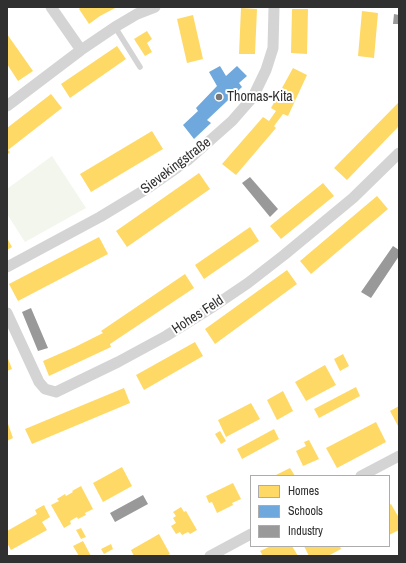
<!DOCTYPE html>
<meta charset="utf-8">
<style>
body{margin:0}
#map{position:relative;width:406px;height:563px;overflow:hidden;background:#fff;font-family:"Archivo Narrow",sans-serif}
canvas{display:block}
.frame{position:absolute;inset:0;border:8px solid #303030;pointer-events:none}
.legend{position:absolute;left:250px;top:475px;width:140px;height:72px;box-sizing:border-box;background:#fff;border:1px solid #acacac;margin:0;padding:5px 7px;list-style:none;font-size:12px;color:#303030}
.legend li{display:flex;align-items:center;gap:8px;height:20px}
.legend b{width:20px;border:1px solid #acacac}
</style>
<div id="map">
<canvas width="406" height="563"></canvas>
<div class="frame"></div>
<ul class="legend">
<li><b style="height:11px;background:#ffd966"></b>Homes</li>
<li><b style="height:11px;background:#6fa8dc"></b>Schools</li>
<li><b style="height:11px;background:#999"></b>Industry</li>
</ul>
</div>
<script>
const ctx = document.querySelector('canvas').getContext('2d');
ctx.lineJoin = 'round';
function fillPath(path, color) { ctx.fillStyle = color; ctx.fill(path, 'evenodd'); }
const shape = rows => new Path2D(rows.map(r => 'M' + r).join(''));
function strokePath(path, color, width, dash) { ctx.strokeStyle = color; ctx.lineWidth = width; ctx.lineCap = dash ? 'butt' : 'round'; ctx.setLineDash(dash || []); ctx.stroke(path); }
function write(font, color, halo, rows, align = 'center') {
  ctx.font = font + ' "Archivo Narrow",sans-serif'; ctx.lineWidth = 4; ctx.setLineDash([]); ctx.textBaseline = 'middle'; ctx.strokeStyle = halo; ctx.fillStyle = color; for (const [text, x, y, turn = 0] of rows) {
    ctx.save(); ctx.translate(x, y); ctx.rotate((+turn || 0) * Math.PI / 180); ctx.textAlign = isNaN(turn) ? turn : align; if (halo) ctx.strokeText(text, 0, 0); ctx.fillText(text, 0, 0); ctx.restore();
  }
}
const green = shape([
 [52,156,86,208,25,242,7,214,7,189]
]);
const homes = shape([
 [80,7,117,7,100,16,89,24,79,9,80,8],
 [241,8,257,9,255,54,239,54],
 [292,9,308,9,307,54,291,53],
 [362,11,378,13,374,58,358,56],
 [193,15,203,59,187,63,177,19],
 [147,31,152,39,147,43,152,52,145,56,134,39],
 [7,34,33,71,18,81,7,64],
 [117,46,126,59,70,98,61,84],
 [293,68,307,75,288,116,283,114,274,126,276,128,236,175,222,164,263,117,269,121,276,111,271,108],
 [51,94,62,108,8,150,10,152,7,155,7,128],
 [399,102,399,126,347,180,334,168],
 [152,131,163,149,91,192,80,174],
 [199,173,210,189,127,247,116,231],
 [323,183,334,196,281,239,270,226],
 [377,196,388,209,311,274,300,261],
 [250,227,259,241,204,279,195,265],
 [99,237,108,254,18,301,9,284],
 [7,238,12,247,7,250],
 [287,270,297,284,215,344,205,329],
 [185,274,194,288,110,344,111,347,49,376,43,361,75,347,103,333,101,331],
 [195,342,203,356,144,390,136,375],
 [343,354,349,366,340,371,334,359],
 [7,356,12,369,7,371],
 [325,365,336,385,306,401,295,382],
 [356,387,360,396,319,418,314,409],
 [124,388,130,403,32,444,25,429],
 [283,391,293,411,277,420,267,400],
 [251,403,260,419,226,437,218,420],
 [399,406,399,425,398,426,390,411],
 [7,421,13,438,7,441],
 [376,422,386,442,337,468,326,448],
 [274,429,279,439,242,459,237,449],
 [220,431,226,441,221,444,215,434],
 [309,440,319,459,303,466,296,451,306,446,304,442],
 [122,467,132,486,103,502,93,483],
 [290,468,295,476,274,476],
 [233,483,241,499,232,503,233,505,217,513,212,502,209,503,206,496],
 [81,486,93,509,85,513,86,515,78,519,77,517,70,521,71,524,64,528,51,505,59,501,57,499,65,494,66,496,73,492,72,491],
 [391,504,399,518,399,530,389,535,389,505],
 [44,505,50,517,42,522,47,530,11,550,7,543,7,531,37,514,35,510],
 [181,507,184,512,186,511,197,530,190,534,188,532,182,535,180,532,176,534,171,526,176,523,173,518,176,516,173,512],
 [81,528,86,537,81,539,76,530],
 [159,534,170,554,166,556,134,556,131,550],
 [83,541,91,556,79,556,73,546],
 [111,544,113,549,104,554,101,549],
 [271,546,292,546,298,556,263,556,260,551],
 [304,546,340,546,341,549,328,556,309,556]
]);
const schools = shape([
 [220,66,226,76,237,66,247,76,239,83,242,87,207,120,211,123,194,139,183,125,198,111,196,108,217,86,209,72]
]);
const industry = shape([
 [394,14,399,15,399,24,393,24],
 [250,177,278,209,270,217,242,183],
 [393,246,399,250,399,256,371,298,361,292],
 [31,308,48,348,38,351,22,312],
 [143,495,148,504,115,522,110,513]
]);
const lane = shape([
 [115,27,140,67]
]);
const street = shape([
 [51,7,81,50],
 [7,106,81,50,115,27,137,14,155,7],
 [7,267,100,217,148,188,188,160,232,121,253,97,266,70,273,48,274,7],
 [7,313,39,382,45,389,56,392,118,362,166,336,214,306,248,283,284,255,353,198,399,153],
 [361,476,399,456],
 [210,556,251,534]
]);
const markers = [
 [219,97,4,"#787878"]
];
const poiNames = [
 ["Thomas-Kita",227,97]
];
const streetNames = [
 ["Sievekingstraße",176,166,-37],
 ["Hohes Feld",198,315,-33]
];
fillPath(green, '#f2f6ed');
fillPath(homes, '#ffd966');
fillPath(schools, '#6fa8dc');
fillPath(industry, '#999');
strokePath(lane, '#d4d4d4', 5.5);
strokePath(street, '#d4d4d4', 11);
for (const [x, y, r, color] of markers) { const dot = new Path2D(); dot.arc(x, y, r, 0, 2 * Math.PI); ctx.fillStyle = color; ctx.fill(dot); strokePath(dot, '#fff', 1.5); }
write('14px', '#303030', '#fff', poiNames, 'left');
write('14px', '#303030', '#fff', streetNames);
</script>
